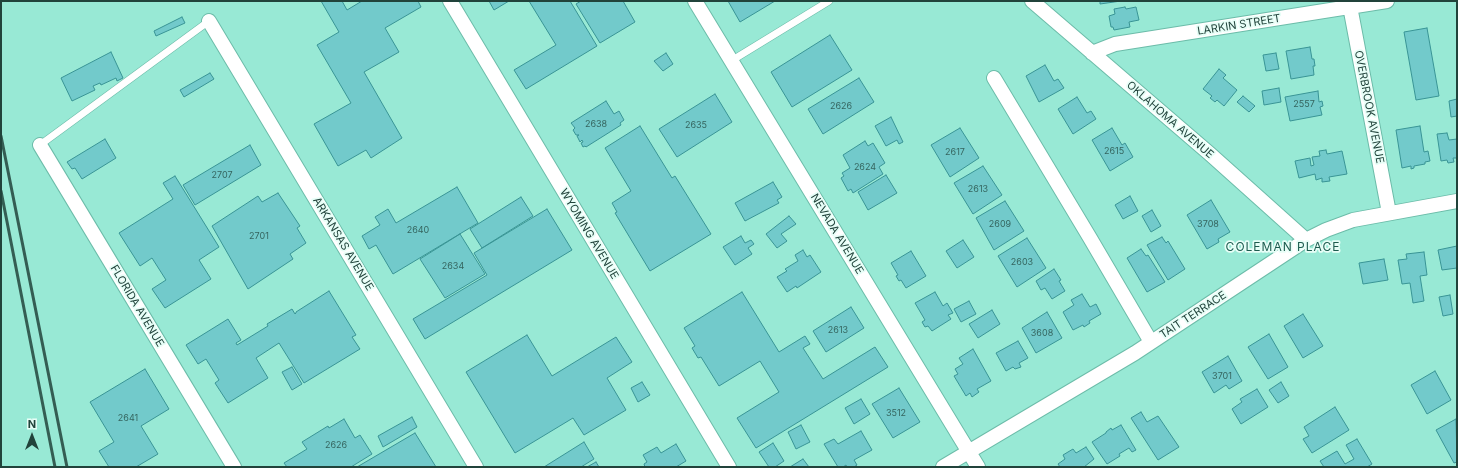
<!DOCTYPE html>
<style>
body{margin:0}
#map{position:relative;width:1458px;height:468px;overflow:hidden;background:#98e9d5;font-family:Inter,sans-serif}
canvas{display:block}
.frame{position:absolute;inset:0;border:2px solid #21433b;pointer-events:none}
.north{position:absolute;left:12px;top:416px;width:40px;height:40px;-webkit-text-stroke:3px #e7fef7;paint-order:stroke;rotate:0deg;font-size:11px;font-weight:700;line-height:16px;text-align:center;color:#21433b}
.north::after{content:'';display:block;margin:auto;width:14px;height:18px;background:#21433b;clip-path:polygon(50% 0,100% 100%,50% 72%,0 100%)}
</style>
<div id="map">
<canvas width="1458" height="468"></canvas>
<div class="frame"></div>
<div class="north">N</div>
</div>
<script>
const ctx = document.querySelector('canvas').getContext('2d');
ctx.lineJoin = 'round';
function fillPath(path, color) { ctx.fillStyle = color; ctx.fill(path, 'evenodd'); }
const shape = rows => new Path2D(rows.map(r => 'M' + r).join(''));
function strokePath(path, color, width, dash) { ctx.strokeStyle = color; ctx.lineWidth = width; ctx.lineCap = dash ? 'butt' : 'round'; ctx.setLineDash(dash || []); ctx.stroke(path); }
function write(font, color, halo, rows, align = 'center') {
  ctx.font = font + ' Inter,sans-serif'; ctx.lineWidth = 3.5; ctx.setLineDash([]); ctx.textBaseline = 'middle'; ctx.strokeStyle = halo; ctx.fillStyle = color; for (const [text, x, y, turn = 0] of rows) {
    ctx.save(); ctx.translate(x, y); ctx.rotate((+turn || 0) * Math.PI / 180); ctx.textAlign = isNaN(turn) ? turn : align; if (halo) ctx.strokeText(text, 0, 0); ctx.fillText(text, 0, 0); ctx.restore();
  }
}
const building = shape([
 [321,1,342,1,347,10,362,1,418,1,421,7,385,28,399,52,364,72,402,138,371,158,366,150,338,166,314,124,351,103,317,45,339,32,321,1],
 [489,1,509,1,494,10,489,1],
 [529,1,570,1,597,46,526,89,514,70,556,45,529,1],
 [581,1,623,1,635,22,600,43,576,4,581,1],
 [728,1,775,1,740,22,728,1],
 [1100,1,1121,1,1100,4,1100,1],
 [1125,7,1126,9,1136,7,1139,20,1129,22,1130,27,1114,30,1113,27,1111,27,1109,16,1115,14,1114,9,1125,7],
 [182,17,185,23,156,36,154,31,182,17],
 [1427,28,1439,96,1416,100,1404,32,1427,28],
 [830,35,852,70,792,107,771,72,830,35],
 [1310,47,1312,59,1314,59,1315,66,1313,66,1314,75,1291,79,1286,51,1310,47],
 [111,52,123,78,117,81,116,78,101,85,100,83,93,86,95,90,72,101,61,78,111,52],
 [666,53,673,64,663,71,654,61,666,53],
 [1276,53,1279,69,1266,71,1263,55,1276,53],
 [1045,65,1054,81,1058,79,1064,88,1039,102,1026,76,1045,65],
 [1219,69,1226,75,1223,78,1237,90,1224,106,1217,100,1215,102,1210,98,1212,96,1203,89,1219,69],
 [210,73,214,79,184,97,180,90,210,73],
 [859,78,874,102,823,134,808,109,859,78],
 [1279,88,1281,102,1264,105,1262,91,1279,88],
 [1318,91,1319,102,1322,101,1323,106,1320,107,1322,115,1290,121,1285,97,1318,91],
 [715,94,732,122,677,157,659,129,715,94],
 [1243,96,1255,106,1249,112,1237,102,1243,96],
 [1077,97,1087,113,1091,111,1096,119,1073,134,1058,109,1077,97],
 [1457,99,1457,116,1451,117,1449,101,1457,99],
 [606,101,614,114,619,111,624,120,620,123,621,125,586,147,585,146,583,147,581,143,583,142,582,140,580,142,577,136,579,135,576,135,573,130,575,128,571,123,606,101],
 [891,117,903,142,899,144,897,140,886,146,875,126,891,117],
 [640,126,672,178,675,176,711,234,650,271,615,213,617,212,612,203,631,191,605,148,640,126],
 [1420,126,1424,152,1428,151,1430,161,1425,162,1425,164,1414,166,1414,168,1411,169,1411,166,1402,168,1396,130,1420,126],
 [960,128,979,158,950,177,931,145,960,128],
 [1112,128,1122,145,1125,143,1133,157,1110,171,1092,140,1112,128],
 [1447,133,1449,140,1457,139,1457,158,1453,158,1454,162,1448,163,1447,160,1441,161,1437,134,1447,133],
 [105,139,116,158,82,179,75,168,72,169,67,162,105,139],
 [865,141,868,146,873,143,885,163,879,167,883,174,853,193,851,189,848,191,841,178,844,176,842,173,850,168,843,155,865,141],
 [250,145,261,165,195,205,183,185,250,145],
 [1326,150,1327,154,1342,151,1347,174,1329,177,1330,181,1322,182,1322,178,1316,180,1315,174,1299,178,1295,161,1310,158,1311,166,1314,165,1312,157,1320,156,1319,151,1326,150],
 [983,166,1002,195,973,214,954,183,983,166],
 [886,175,897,193,868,210,858,192,886,175],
 [175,176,219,247,199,260,211,279,165,308,152,289,166,280,152,258,140,266,119,233,173,199,163,183,175,176],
 [773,182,782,197,777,200,779,203,745,221,735,203,773,182],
 [457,187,478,223,393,274,376,245,369,249,362,236,380,225,375,217,388,209,396,223,457,187],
 [278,193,300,226,297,228,306,243,290,254,293,259,248,289,212,226,258,196,262,202,278,193],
 [1130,196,1138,211,1123,219,1115,205,1130,196],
 [521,197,533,216,482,248,470,229,521,197],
 [1211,200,1230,232,1218,239,1219,242,1207,249,1187,215,1211,200],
 [1005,201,1024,231,994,250,976,218,1005,201],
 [547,209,572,250,425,339,413,319,487,275,474,253,547,209],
 [1152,210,1161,226,1151,232,1142,216,1152,210],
 [789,216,796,224,781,234,787,241,777,248,766,234,789,216],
 [460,234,485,274,445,298,420,259,460,234],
 [741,236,745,243,751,240,754,244,748,248,752,254,735,265,723,247,741,236],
 [1162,237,1166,243,1168,241,1185,269,1168,280,1147,245,1162,237],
 [1027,238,1046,268,1017,287,998,256,1027,238],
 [963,240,974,257,957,268,946,251,963,240],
 [1457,246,1457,268,1442,270,1438,250,1457,246],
 [1141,249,1146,256,1148,255,1165,282,1147,292,1127,258,1141,249],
 [803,250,807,257,810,255,821,272,797,288,796,286,787,292,777,277,787,271,785,269,798,261,795,255,803,250],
 [911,251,926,276,906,288,901,280,899,281,896,276,898,275,891,263,911,251],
 [1424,252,1427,275,1420,276,1424,301,1413,303,1410,283,1402,284,1398,260,1407,259,1406,254,1424,252],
 [1384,259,1388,280,1363,284,1359,263,1384,259],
 [1054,269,1061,280,1059,281,1065,291,1052,299,1045,288,1041,290,1036,281,1054,269],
 [329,291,356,335,352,337,360,349,304,383,279,343,256,358,268,378,228,403,215,383,219,380,206,359,198,364,186,345,228,319,241,340,236,343,237,345,268,326,267,324,292,309,295,314,296,313,296,312,329,291],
 [742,292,779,352,805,336,810,344,803,348,823,379,875,347,888,367,756,448,737,418,779,392,760,361,719,386,701,357,698,358,692,348,695,346,684,328,742,292],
 [935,292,943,306,947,303,953,313,948,315,951,319,932,331,928,326,925,327,922,322,925,320,915,303,935,292],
 [1082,294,1090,307,1096,304,1101,314,1089,321,1090,323,1084,327,1083,325,1073,330,1063,312,1074,305,1071,300,1082,294],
 [1450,295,1453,314,1443,316,1439,297,1450,295],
 [969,301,976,314,961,322,954,309,969,301],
 [851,307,864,328,826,352,813,331,851,307],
 [992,310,1000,324,978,338,969,324,992,310],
 [1047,312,1062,338,1036,353,1022,328,1047,312],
 [1303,314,1323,346,1303,358,1284,326,1303,314],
 [1269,334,1288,367,1268,379,1248,347,1269,334],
 [527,335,552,376,616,337,632,362,607,378,626,410,584,435,573,418,515,453,466,372,527,335],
 [1018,341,1028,358,1019,363,1021,367,1015,369,1013,367,1006,371,996,353,1018,341],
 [973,349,991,381,977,389,979,392,972,397,970,393,966,396,954,376,958,374,955,369,963,364,959,358,973,349],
 [1228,356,1242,381,1229,389,1226,385,1214,393,1202,372,1228,356],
 [292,367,302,384,292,390,282,372,292,367],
 [145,369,169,409,141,426,158,454,136,467,109,467,99,451,114,442,90,402,145,369],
 [1435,371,1451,400,1427,414,1411,385,1435,371],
 [642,382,650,395,638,402,631,388,642,382],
 [1281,382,1289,396,1278,403,1269,390,1281,382],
 [899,388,920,422,893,438,872,404,899,388],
 [1257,389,1268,407,1241,424,1232,409,1242,402,1240,399,1257,389],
 [861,399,870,414,854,424,845,408,861,399],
 [1335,407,1349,430,1312,453,1303,439,1309,436,1304,427,1335,407],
 [1141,412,1147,422,1158,416,1179,447,1158,460,1131,418,1141,412],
 [412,417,417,427,383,447,378,436,412,417],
 [344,419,355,438,360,435,372,454,351,467,287,467,284,463,307,449,302,442,328,426,329,428,344,419],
 [1456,419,1457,462,1454,463,1436,430,1456,419],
 [801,425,810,442,796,449,788,432,801,425],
 [1121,425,1136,450,1132,452,1129,448,1119,454,1120,456,1107,464,1092,442,1106,433,1106,432,1111,428,1112,430,1121,425],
 [861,431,872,450,854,460,857,465,854,467,847,467,846,465,843,467,838,467,824,444,834,439,838,444,861,431],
 [415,433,436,467,357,467,415,433],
 [1357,439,1372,464,1367,467,1324,467,1320,461,1337,451,1345,464,1354,459,1346,445,1357,439],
 [584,442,594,459,581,467,544,467,584,442],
 [773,443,784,461,775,467,769,467,759,452,773,443],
 [676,444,686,461,676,467,645,467,644,464,647,462,643,455,657,447,661,453,676,444],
 [1086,447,1094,459,1084,467,1060,467,1058,464,1065,459,1063,455,1073,449,1076,453,1086,447],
 [803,459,809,467,790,467,803,459],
 [596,462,599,467,587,467,596,462]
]);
const service = shape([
 [731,61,829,1],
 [40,145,209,21]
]);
const minor = shape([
 [450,1,729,467],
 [695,1,978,467],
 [1032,1,1210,154,1306,240],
 [1349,1,1389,213],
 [209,21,476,467],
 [1092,53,1115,44,1387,1],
 [994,78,1090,238,1151,342],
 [40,145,234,467],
 [943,467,1135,353,1306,240,1326,230,1353,220,1457,201]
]);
const rail = shape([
 [1,136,67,467],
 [1,191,55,467]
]);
const numberNames = [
 ["2557",1304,104],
 ["2626",841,106],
 ["2638",596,124],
 ["2635",696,125],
 ["2615",1114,151],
 ["2617",955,152],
 ["2624",865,167],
 ["2707",222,175],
 ["2613",978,189],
 ["2609",1000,224],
 ["3708",1208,224],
 ["2640",418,230],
 ["2701",259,236],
 ["2603",1022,262],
 ["2634",453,266],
 ["2613",838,330],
 ["3608",1042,333],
 ["3701",1222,376],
 ["3512",896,413],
 ["2641",128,418],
 ["2626",336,445]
];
const streetNames = [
 ["LARKIN STREET",1239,25,-9],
 ["OVERBROOK AVENUE",1369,107,79],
 ["OKLAHOMA AVENUE",1170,120,41],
 ["WYOMING AVENUE",589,234,59],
 ["NEVADA AVENUE",837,234,59],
 ["ARKANSAS AVENUE",343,244,59],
 ["FLORIDA AVENUE",137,306,59],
 ["TAIT TERRACE",1193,315,-33]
];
const neighbourhoodNames = [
 ["COLEMAN PLACE",1283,247]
];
fillPath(building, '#72cacb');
strokePath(building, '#399495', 1);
strokePath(service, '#6cbca9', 8);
strokePath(minor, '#6cbca9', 16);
strokePath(service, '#fff', 7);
strokePath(minor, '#fff', 14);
strokePath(rail, '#345d53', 3);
write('9px', '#35655f', null, numberNames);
write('11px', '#21433b', '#e7fef7', streetNames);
ctx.letterSpacing = '1px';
write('12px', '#1d5c4f', '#e7fef7', neighbourhoodNames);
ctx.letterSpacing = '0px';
</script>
